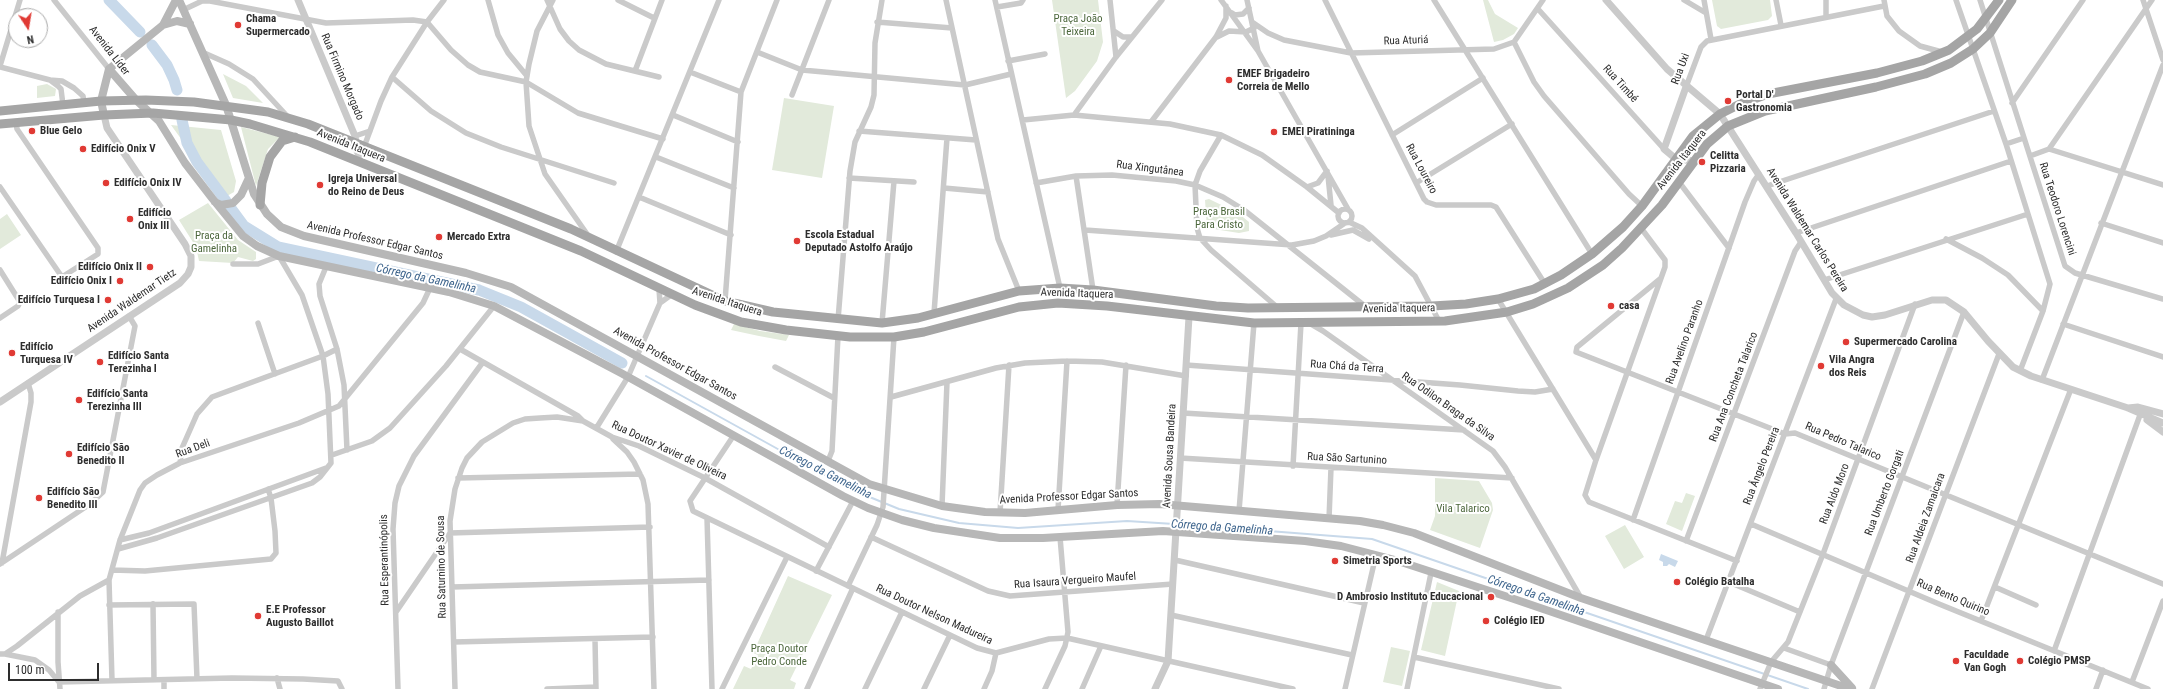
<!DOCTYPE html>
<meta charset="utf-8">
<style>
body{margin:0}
#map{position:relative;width:2163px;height:689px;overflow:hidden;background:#fff;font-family:"Roboto Condensed",sans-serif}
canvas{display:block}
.north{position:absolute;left:8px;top:8px;width:40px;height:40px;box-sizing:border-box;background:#fff;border:1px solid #ababab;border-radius:50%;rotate:168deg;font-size:11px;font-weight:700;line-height:16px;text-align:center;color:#2d2d2d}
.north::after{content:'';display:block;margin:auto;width:14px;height:18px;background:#e03a34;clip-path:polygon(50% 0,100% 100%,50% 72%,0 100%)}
.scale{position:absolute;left:8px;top:663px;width:91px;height:18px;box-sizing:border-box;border:2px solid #2d2d2d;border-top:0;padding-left:5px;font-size:12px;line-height:14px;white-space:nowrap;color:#2d2d2d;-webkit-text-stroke:3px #fff;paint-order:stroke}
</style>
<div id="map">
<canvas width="2163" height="689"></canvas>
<div class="north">N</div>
<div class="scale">100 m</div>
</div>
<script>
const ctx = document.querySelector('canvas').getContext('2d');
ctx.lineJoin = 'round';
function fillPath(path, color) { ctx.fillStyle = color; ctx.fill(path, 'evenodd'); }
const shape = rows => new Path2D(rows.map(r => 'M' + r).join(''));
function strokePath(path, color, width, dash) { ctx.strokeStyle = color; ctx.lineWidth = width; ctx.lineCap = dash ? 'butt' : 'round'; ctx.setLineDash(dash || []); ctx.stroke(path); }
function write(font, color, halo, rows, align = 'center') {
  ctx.font = font + ' "Roboto Condensed",sans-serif'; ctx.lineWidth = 4; ctx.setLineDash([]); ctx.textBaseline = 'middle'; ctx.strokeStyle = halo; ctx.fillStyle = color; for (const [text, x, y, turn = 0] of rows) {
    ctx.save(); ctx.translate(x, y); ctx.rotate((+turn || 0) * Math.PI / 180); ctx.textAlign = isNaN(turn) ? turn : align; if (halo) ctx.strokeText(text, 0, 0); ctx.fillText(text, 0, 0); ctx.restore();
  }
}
const green = shape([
 [1052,0,1098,0,1103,42,1097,61,1075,91,1066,98],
 [1483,0,1488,0,1495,14,1518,28,1514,34,1503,40,1494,42],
 [1712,0,1770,0,1772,16,1768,20,1721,29,1717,26],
 [223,74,246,86,263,103,233,98],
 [47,84,56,89,55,96,37,98,37,86],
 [784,98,834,106,822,178,772,170],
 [171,125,221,130,236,181,234,192,227,196,221,194],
 [241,127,280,137,268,149,256,186],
 [1209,199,1238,213,1249,222,1249,231,1239,233,1207,228,1205,200],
 [208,203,238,240,256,252,256,259,253,261,238,257,233,263,199,261,196,247,179,220],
 [7,214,21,235,0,249,0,219],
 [734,324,760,331,789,335,786,341,759,336,731,330],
 [1435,478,1479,481,1492,503,1493,510,1480,548,1430,530,1435,516],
 [1686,493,1695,496,1682,531,1666,524,1675,501,1682,503],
 [1625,525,1644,557,1624,569,1605,536],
 [788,576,832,595,790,680,796,683,794,689,733,689,744,666,751,669,758,655,753,653],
 [1437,582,1459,591,1445,656,1421,650],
 [1391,647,1410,651,1402,686,1383,682]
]);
const water = shape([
 [1661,554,1678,561,1675,567,1669,564,1667,566,1663,566,1663,562,1659,560]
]);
const stream = shape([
 [646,376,850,489,899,509,959,523,1018,528,1127,521,1174,524],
 [1178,524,1372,539,1808,689]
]);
const river = shape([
 [109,0,140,32],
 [152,45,167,65,174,80,177,90],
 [182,120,187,143,197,162,226,201],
 [230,207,244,226,278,247,479,290,521,307,622,363]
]);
const minor = shape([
 [54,0,109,69],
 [488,0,498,35,508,53,527,76],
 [547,0,560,29,569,41,579,50,606,64,659,77],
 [553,0,537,31,529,64,526,82,529,126,545,174,587,234],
 [618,0,654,18],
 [946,0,998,239,1019,291],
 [995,0,1060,288],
 [1110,0,1116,57],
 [1221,0,1258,51],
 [1247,0,1258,51,1348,209],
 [1325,0,1424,199,1427,202,1436,205,1491,205,1496,207,1545,284],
 [1434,0,1592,254],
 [1684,0,1706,13],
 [1704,0,1711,39],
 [1776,0,1781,25],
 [1826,0,1826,17],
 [1884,0,1887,16,1899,31,1920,46,1942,52],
 [1956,0,2006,144,2050,284,2043,311,2020,371],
 [1980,0,2065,266,2075,273,2163,299],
 [2143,0,2163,60],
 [997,7,1021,3,1023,0],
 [1538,9,1664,149],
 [183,10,202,1,210,1,326,23,413,20,427,22,451,50,468,65,480,72,526,82,578,113,663,139],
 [1232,13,1235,15,1243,14,1249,8],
 [877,22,952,28],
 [1252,22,1268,33,1284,40,1351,53,1494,49,1514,42,1543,0],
 [1114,31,1123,37,1132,37],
 [1217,37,1229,31,1246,32,1254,28],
 [1514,42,1534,82,1544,96,1629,194,1642,206],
 [202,52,229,64,253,79,288,117],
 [757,52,802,70,965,85,1011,74],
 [1008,61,1045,54],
 [0,66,20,0],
 [0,67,50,80,58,86,61,89,63,105],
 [635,71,662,0],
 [690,72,741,92],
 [392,77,431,111,466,133,501,147,614,183],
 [50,80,62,81,74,88,83,96,84,103],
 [1686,87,1701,47,1707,41,1884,6],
 [792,95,829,0],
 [2012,103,2083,0],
 [673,115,738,142],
 [1074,115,1116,57,1162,0],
 [1023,120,1074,115,1170,124,1221,135,1262,155,1307,187,1339,213],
 [1151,122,1216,37,1226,18,1226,6],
 [859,131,976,140],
 [1221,135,1200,171,1195,185,1197,228,1200,238,1211,250,1277,307],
 [1392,135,1483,78],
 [355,136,370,131],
 [2006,144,2024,138],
 [364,147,381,101,392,77,427,22,444,0],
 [2049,149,2163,185],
 [2030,156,2049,149,2152,0],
 [656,157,734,188],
 [1076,176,1093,290],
 [1328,176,1331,205],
 [849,178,914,182],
 [1679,182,1729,248],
 [1036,183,1076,176,1112,175,1176,181,1195,185,1223,197,1244,210,1366,307],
 [1416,183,1512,124],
 [1767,186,1994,111],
 [0,187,62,277,98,254,98,248,17,129,16,122],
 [1307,187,1318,183,1327,171],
 [944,188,988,192],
 [639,197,731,235],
 '1338 216a7 7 0 1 1 14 0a7 7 0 1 1-14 0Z',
 [1349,222,1362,228,1415,276,1439,321],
 [2101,223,2163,243],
 [1641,228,1665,260,1665,267,1596,460,1585,495,1589,502,1737,561],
 [1085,230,1292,245,1314,241,1326,236,1345,223],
 [1796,233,2011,161],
 [1331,235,1353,230,1369,239],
 [1946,239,1982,258,2008,275,2043,311],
 [616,252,719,0],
 [326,267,319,284,320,296,337,349,344,385,347,450],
 [0,270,20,302,18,306,0,318],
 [1661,278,1577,347,1576,352,1785,434,1795,433,2163,584],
 [1824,280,2028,214],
 [659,289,660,303],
 [1498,299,1596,460],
 [725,301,741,92,777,0],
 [934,313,947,138],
 [838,320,850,171,855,142,871,107,874,95,875,43,882,0],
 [258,323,275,374],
 [882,323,894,181],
 [1311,324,1323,331,1493,451,1505,467,1581,598],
 [2063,324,2163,357],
 [460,349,578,416,583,421,612,437,639,446,705,478,829,547],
 [1186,365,1460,385,1518,391,1535,392,1553,389],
 [775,367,834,398],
 [2042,380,2163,65],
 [891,397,996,368,1025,363,1067,361,1102,362,1186,376],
 [1183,413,1464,430],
 [597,427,628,377,660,303,671,295],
 [734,435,690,501,693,511,977,648,996,653,1049,639,1067,638,1293,689],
 [613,439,627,452,634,462,643,480,648,504,654,689],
 [332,455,372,441,390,428,446,366,494,306],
 [1180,458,1512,478],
 [828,461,832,451,838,336],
 [180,463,182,448,197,414,212,397,323,356,337,349],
 [1293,466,1301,323],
 [458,478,640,474],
 [1117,505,1126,365],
 [942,506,947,382],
 [1058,510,1067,361],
 [1239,511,1254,323],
 [1000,513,1009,365],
 [707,518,712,689],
 [1329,519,1331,468],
 [1633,520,1745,202,1754,181,1759,174],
 [1751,524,1939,604,2148,689],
 [871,537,988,591,1010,596,1173,584],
 [120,540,149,533,326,468],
 [1686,541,1795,251,1801,242],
 [118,549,157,538,312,483,320,477,331,463,328,394,323,356,302,295,279,256,258,264,233,264],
 [1175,560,1364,603],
 [2,563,31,402,31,393,28,383],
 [0,564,90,504,103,492,135,326,129,316],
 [112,570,145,571,271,559,276,553,275,531,271,498,268,489],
 [816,571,853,501],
 [1729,582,1800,612],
 [848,586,877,525,883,507,894,337],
 [452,587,709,580],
 [1995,587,2036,605],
 [153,604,154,680],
 [109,605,194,604,197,679],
 [58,612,58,662,60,689],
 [396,612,450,533,650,527],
 [1171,615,1352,655],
 [1981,621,2071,389],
 [595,639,596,689],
 [1706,640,1836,299],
 [454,642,653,637],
 [1784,648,1831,665],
 [2054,651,2140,415],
 [0,654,5,654,17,646,80,596,109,580],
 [5,654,35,660,49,670,59,682,232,678,303,679,338,681,342,689],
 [1414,657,1559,689],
 [277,678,280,689],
 [112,680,109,580,120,540,140,490,145,483,157,475,180,463,299,423,339,406,423,303,430,288],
 [164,680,164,689],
 [2132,682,2163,601],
 [398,689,393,529,395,503,399,486,414,456,483,362],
 [455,689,450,521,455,489,462,468,467,458,482,442,513,423,525,419,540,418,557,417,583,421],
 [547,689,596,687],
 [722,689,787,557],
 [807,689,853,588],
 [865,689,902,612],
 [924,689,950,635],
 [984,689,992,671,996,653],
 [1045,689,1065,646,1068,632,1060,537],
 [1082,689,1101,646],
 [1345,689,1376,555],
 [1407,689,1431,573],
 [1760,689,1771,662,1788,642,1823,554,1915,304],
 [1824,689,1831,665,1964,312],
 [1872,689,1999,354],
 [2096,689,2103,670]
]);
const tertiary = shape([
 [298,0,355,136,357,151,362,163],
 [1606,0,1667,69,1720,114,1796,233,1832,293,1844,305,1863,315,1872,317,1885,315,1932,300,1946,300,1964,312,1988,341,2013,367,2031,376,2128,408,2163,423],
 [1686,87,1664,149,1676,159,1694,161],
 [0,402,180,283,188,274,191,267,191,256,185,244,107,128,104,115],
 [2128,408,2138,407,2163,414],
 [2147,420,2163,432],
 [1155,689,1168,661,1189,317]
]);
const secondary = shape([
 [179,0,226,105,254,194,267,214,281,227,304,236,466,273,511,287,869,484,942,506,985,512,1025,513,1117,505,1160,504,1360,521,1383,525,1414,533,1581,598,1850,689],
 [163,25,177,21,190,24],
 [109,69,136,100,159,121,185,163,212,198,243,236,257,246,279,256,449,292,494,306,621,373,843,496,868,508,902,520,934,528,1000,538,1043,538,1163,531,1305,541,1341,546,1395,560,1511,598,1778,689],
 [109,69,163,25,176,0],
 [104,115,101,101,109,69],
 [215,202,221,205,233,203,241,195,248,180],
 [1831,665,1852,688]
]);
const primary = shape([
 [0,111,101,101,146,100,194,102,268,112,308,124,571,229,725,301,773,312,882,323,918,318,1019,291,1060,288,1093,290,1216,306,1248,308,1432,306,1466,304,1498,299,1534,289,1561,275,1592,254,1623,227,1642,206,1693,136,1720,114,1740,104,1768,94,1877,73,1922,61,1949,50,1977,29,1999,0],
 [0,124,104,115,153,113,231,120,250,124,310,142,581,251,695,305,741,322,786,330,850,337,894,337,924,332,1019,307,1058,303,1107,306,1254,323,1445,321,1507,312,1533,304,1568,288,1603,265,1622,248,1662,205,1707,144,1728,126,1765,111,1876,87,1925,74,1951,63,1973,49,1990,33,2012,0],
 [260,205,262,183,270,157,282,141,295,137]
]);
const markers = [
 [238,25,4,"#e03a34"],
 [1229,80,4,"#e03a34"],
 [1728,101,4,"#e03a34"],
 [32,131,4,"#e03a34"],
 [1274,132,4,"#e03a34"],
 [83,149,4,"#e03a34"],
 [1702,162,4,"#e03a34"],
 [106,183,4,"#e03a34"],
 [320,185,4,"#e03a34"],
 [130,219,4,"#e03a34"],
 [439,237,4,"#e03a34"],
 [797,241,4,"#e03a34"],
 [150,267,4,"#e03a34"],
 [120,281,4,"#e03a34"],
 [108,300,4,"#e03a34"],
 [1611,306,4,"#e03a34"],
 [1846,342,4,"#e03a34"],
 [12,353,4,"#e03a34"],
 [100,362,4,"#e03a34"],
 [1821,366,4,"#e03a34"],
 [79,400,4,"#e03a34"],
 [69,454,4,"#e03a34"],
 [39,498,4,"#e03a34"],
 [1335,561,4,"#e03a34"],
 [1677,582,4,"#e03a34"],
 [1491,597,4,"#e03a34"],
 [258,616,4,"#e03a34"],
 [1486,621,4,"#e03a34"],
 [1956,661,4,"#e03a34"],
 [2020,661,4,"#e03a34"]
];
const poiNames = [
 ["Chama",246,19],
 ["Supermercado",246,32],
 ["EMEF Brigadeiro",1237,74],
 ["Correia de Mello",1237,87],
 ["Portal D'",1736,95],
 ["Gastronomia",1736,108],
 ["Blue Gelo",40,131],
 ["EMEI Piratininga",1282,132],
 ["Edifício Onix V",91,149],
 ["Celitta",1710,156],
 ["Pizzaria",1710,169],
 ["Igreja Universal",328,179],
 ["do Reino de Deus",328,192],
 ["Edifício Onix IV",114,183],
 ["Edifício",138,213],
 ["Onix III",138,226],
 ["Escola Estadual",805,235],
 ["Deputado Astolfo Araújo",805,248],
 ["Mercado Extra",447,237],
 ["Edifício Onix II",142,267,"right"],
 ["Edifício Onix I",112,281,"right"],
 ["Edifício Turquesa I",100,300,"right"],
 ["casa",1619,306],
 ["Supermercado Carolina",1854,342],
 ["Edifício",20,347],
 ["Turquesa IV",20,360],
 ["Edifício Santa",108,356],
 ["Terezinha I",108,369],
 ["Vila Angra",1829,360],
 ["dos Reis",1829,373],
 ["Edifício Santa",87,394],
 ["Terezinha III",87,407],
 ["Edifício São",77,448],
 ["Benedito II",77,461],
 ["Edifício São",47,492],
 ["Benedito III",47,505],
 ["Simetria Sports",1343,561],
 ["Colégio Batalha",1685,582],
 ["D Ambrosio Instituto Educacional",1483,597,"right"],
 ["E.E Professor",266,610],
 ["Augusto Baillot",266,623],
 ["Colégio IED",1494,621],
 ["Faculdade",1964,655],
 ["Van Gogh",1964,668],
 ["Colégio PMSP",2028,661]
];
const parkNames = [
 ["Praça João",1078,19],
 ["Teixeira",1078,32],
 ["Praça Brasil",1219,212],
 ["Para Cristo",1219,225],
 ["Praça da",214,236],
 ["Gamelinha",214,249],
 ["Vila Talarico",1463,509],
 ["Praça Doutor",779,649],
 ["Pedro Conde",779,662]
];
const streetNames = [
 ["Rua Aturiá",1406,41,-2],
 ["Avenida Líder",109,51,52],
 ["Rua Uxi",1681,69,-69],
 ["Rua Firmino Morgado",342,77,67],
 ["Rua Timbé",1620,84,48],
 ["Avenida Itaquera",351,146,22],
 ["Avenida Itaquera",1682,160,-52],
 ["Rua Xingutânea",1150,169,7],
 ["Rua Loureiro",1421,169,62],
 ["Rua Teodoro Lorencini",2057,209,72],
 ["Avenida Waldemar Carlos Pereira",1807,230,58],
 ["Avenida Professor Edgar Santos",375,241,13],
 ["Avenida Itaquera",1077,294,2],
 ["Avenida Waldemar Tietz",132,301,-34],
 ["Avenida Itaquera",727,302,18],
 ["Avenida Itaquera",1399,309,-1],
 ["Rua Avelino Paranho",1685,342,-70],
 ["Avenida Professor Edgar Santos",675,364,29],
 ["Rua Chá da Terra",1347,367,4],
 ["Rua Ana Concheta Talarico",1734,387,-69],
 ["Rua Odilon Braga da Silva",1448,407,35],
 ["Rua Pedro Talarico",1843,442,23],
 ["Rua Deli",193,449,-20],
 ["Rua Doutor Xavier de Oliveira",669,451,25],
 ["Avenida Sousa Bandeira",1170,456,-87],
 ["Rua São Sartunino",1347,459,3],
 ["Rua Ângelo Pereira",1762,466,-69],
 ["Rua Umberto Gorgati",1885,493,-69],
 ["Rua Aldo Moro",1835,494,-69],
 ["Avenida Professor Edgar Santos",1069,497,-3],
 ["Rua Aldeia Zamaicara",1926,518,-70],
 ["Rua Esperantinópolis",385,560,-91],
 ["Rua Saturnino de Sousa",442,567,-91],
 ["Rua Isaura Vergueiro Maufel",1075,581,-4],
 ["Rua Bento Quirino",1953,598,23],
 ["Rua Doutor Nelson Madureira",934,615,25]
];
const waterNames = [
 ["Córrego da Gamelinha",426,279,12],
 ["Córrego da Gamelinha",825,473,27],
 ["Córrego da Gamelinha",1222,528,4],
 ["Córrego da Gamelinha",1536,596,19]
];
fillPath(green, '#e2eadb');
fillPath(water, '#c8d9ea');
strokePath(stream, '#c8d9ea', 2);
strokePath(river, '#c8d9ea', 11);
strokePath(minor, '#cacaca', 5.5);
strokePath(tertiary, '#cacaca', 7);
strokePath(secondary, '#b7b7b7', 8);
strokePath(primary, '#a5a5a5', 9);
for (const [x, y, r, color] of markers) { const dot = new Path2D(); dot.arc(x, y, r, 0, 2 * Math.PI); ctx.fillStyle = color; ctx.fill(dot); strokePath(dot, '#fff', 1.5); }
write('bold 11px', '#2d2d2d', '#fff', poiNames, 'left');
write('11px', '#4c673c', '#fff', parkNames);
write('11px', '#2d2d2d', '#fff', streetNames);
write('italic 12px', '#3e658d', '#fff', waterNames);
</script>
